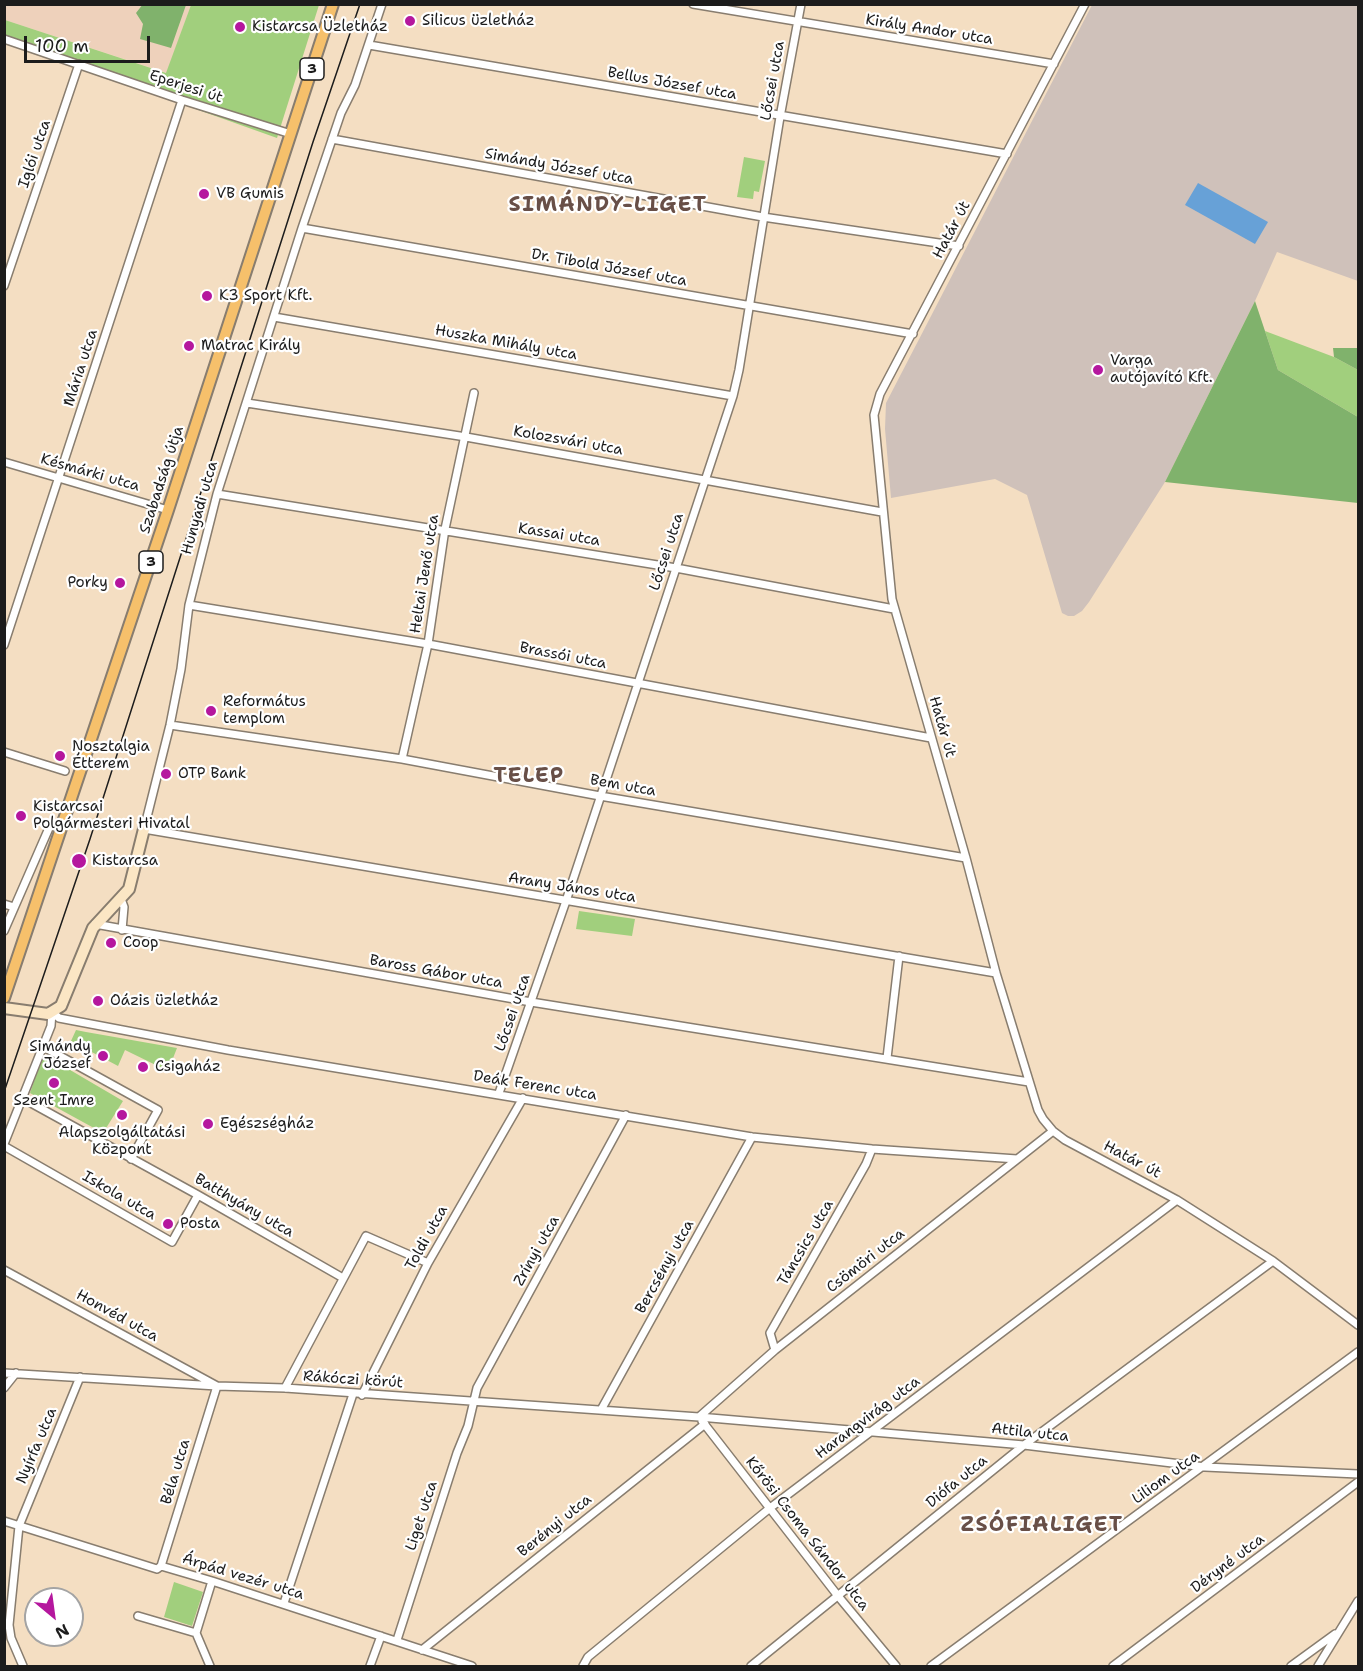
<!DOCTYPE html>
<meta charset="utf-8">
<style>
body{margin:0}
#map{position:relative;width:1363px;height:1671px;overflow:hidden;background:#f4dec2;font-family:"Shantell Sans",sans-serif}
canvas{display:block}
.frame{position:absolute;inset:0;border:6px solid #1c1c1c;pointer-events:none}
.north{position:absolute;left:24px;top:1587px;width:60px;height:60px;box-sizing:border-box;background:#fff;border:2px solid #a4a4a4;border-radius:50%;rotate:151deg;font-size:16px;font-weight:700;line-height:24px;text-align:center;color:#1c1c1c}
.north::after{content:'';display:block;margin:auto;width:21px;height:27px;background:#b5179e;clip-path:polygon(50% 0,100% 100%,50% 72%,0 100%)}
.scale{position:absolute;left:24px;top:36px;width:126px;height:27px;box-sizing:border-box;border:3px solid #1c1c1c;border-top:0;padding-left:8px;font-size:18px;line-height:21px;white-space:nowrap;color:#1c1c1c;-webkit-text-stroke:4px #fff;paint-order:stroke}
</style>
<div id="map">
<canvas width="1363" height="1671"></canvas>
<div class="frame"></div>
<div class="north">N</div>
<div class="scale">100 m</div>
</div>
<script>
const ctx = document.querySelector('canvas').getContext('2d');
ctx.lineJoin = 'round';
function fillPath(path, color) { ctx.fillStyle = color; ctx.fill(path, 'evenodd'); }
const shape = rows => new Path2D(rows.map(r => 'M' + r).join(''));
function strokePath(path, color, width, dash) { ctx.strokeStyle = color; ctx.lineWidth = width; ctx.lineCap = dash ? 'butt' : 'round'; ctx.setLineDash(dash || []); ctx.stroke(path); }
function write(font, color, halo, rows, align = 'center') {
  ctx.font = font + ' "Shantell Sans",sans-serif'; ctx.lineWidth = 4.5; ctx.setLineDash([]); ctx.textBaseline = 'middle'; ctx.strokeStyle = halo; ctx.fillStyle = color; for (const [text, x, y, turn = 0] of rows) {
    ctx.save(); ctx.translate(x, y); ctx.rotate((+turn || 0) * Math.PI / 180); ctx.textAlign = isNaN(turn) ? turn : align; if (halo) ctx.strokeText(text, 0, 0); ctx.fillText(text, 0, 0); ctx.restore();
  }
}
const built = shape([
 [5,5,191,5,167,73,5,20]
]);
const industrial = shape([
 [1092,5,1358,5,1358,281,1277,252,1255,301,1165,482,1089,602,1082,611,1074,616,1068,616,1062,613,1027,495,995,479,891,498,885,429,886,403]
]);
const green = shape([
 [191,5,319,5,277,138,5,41,5,20,166,73],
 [744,157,765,161,759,192,754,191,753,199,737,197],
 [1265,331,1334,357,1358,370,1358,417,1278,370],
 [579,911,635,919,632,936,576,929],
 [76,1030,86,1032,177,1048,168,1071,125,1050,118,1066,71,1041],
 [53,1054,66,1063,65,1067,123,1101,103,1133,30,1093,42,1058],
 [174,1582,203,1592,192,1626,164,1617]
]);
const forest = shape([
 [143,4,186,5,171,48,140,39,143,24,136,13],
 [1255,301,1278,370,1358,417,1358,503,1165,482],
 [1333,348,1358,348,1358,370,1334,357]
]);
const water = shape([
 [1198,183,1268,222,1255,244,1185,205]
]);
const street = shape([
 [382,4,355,85,341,113,302,228,217,494,189,605,181,669,170,725,144,829,996,973],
 [693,4,1054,64],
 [1085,4,880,394,874,415,892,599,966,858,996,973,1038,1110,1043,1119,1053,1131,1065,1140,1177,1200,1273,1261,1358,1325],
 [4,39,182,100,291,134],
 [369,45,1007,154],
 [332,139,763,217,959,246],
 [302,228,913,334],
 [4,286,79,64],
 [274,317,733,396],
 [247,403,466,437,882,512],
 [4,462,168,510],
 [217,494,676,568,894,609],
 [189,605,428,644,931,738],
 [4,645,182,100],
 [170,725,402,759,600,796,966,858],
 [4,752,65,771],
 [402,759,428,644,445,529,474,393],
 [121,899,124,907,122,930],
 [4,904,14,907],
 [95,924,531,1002,1029,1082],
 [4,931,49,828],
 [52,1012,59,1018,228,1050,752,1137,872,1149,1017,1159],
 [42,1046,158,1110,131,1159],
 [887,1058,899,956],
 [499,1093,566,901,733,396,739,370,780,117,801,4],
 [22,1098,198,1195,343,1278],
 [4,1144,51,1026,52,1012],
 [4,1146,172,1242,198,1195],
 [4,1270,217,1386,161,1566],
 [775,1350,770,1333,866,1164,872,1149],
 [4,1373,217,1386,285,1388,699,1417,1024,1445,1205,1467,1358,1474],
 [4,1388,16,1373],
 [285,1388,366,1236,428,1263],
 [362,1395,428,1263,523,1098],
 [601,1410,752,1137],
 [699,1417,775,1350,1053,1131],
 [702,1421,838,1596,896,1666],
 [4,1521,157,1569,161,1566,212,1581,472,1666],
 [284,1603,353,1394],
 [138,1616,196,1633],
 [397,1640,457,1453,468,1426,477,1388,626,1115],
 [422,1650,705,1424],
 [23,1666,11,1638,9,1625,19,1526,80,1377],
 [210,1666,196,1633,212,1581],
 [370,1666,381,1636],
 [583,1666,588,1657,770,1508,1177,1200],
 [751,1666,1024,1445,1273,1261],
 [931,1666,1358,1352],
 [1113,1666,1358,1482],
 [1291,1666,1335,1634],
 [1318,1666,1358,1601]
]);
const secondary = shape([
 [4,1008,48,1014,61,1006,93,928,129,889,144,829]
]);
const primary = shape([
 [4,998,168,510,333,4]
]);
const tram = shape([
 [4,1092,90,839,313,142,360,4]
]);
const markers = [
 [410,21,6,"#b5179e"],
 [240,27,6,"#b5179e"],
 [204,194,6,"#b5179e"],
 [207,296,6,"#b5179e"],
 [189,346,6,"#b5179e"],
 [1098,370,6,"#b5179e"],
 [120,583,6,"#b5179e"],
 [211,711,6,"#b5179e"],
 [60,756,6,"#b5179e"],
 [166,774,6,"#b5179e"],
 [21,816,6,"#b5179e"],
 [79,861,8,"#b5179e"],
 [111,943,6,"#b5179e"],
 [98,1001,6,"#b5179e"],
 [103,1056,6,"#b5179e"],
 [143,1067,6,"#b5179e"],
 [54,1083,6,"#b5179e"],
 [122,1115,6,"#b5179e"],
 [208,1124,6,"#b5179e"],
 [168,1224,6,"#b5179e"]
];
const shields = [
 [312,69,24],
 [151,562,24]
];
const shieldNames = [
 ["3",312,69],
 ["3",151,562]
];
const poiNames = [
 ["Silicus üzletház",422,21],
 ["Kistarcsa Üzletház",252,27],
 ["VB Gumis",216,194],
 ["K3 Sport Kft.",219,296],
 ["Matrac Király",201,346],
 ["Varga",1110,361],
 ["autójavító Kft.",1110,378],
 ["Porky",108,583,"right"],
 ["Református",223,702],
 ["templom",223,719],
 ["Nosztalgia",72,747],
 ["Étterem",72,764],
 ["OTP Bank",178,774],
 ["Kistarcsai",33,807],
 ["Polgármesteri Hivatal",33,824],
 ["Kistarcsa",92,861],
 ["Coop",123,943],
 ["Oázis üzletház",110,1001],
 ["Simándy",91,1047,"right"],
 ["József",91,1064,"right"],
 ["Csigaház",155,1067],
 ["Szent Imre",54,1101,"center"],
 ["Egészségház",220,1124],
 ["Alapszolgáltatási",122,1133,"center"],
 ["Központ",122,1150,"center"],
 ["Posta",180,1224]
];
const streetNames = [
 ["Király Andor utca",929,30,9],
 ["Lőcsei utca",773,81,-80],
 ["Bellus József utca",672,84,10],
 ["Eperjesi út",186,87,18],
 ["Iglói utca",35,154,-71],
 ["Simándy József utca",559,167,10],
 ["Határ út",952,230,-62],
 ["Dr. Tibold József utca",609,268,10],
 ["Huszka Mihály utca",506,343,10],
 ["Mária utca",81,368,-72],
 ["Kolozsvári utca",568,441,10],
 ["Késmárki utca",90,473,16],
 ["Szabadság útja",162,480,-72],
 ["Hunyadi utca",200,508,-74],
 ["Kassai utca",559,535,9],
 ["Lőcsei utca",667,552,-72],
 ["Heltai Jenő utca",425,574,-81],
 ["Brassói utca",563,656,11],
 ["Határ út",942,727,74],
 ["Bem utca",623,786,10],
 ["Arany János utca",572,888,9],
 ["Baross Gábor utca",436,972,10],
 ["Lőcsei utca",513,1013,-71],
 ["Deák Ferenc utca",535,1086,9],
 ["Határ út",1132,1160,28],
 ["Iskola utca",119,1196,30],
 ["Batthyány utca",244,1206,30],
 ["Toldi utca",427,1238,-61],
 ["Táncsics utca",806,1243,-60],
 ["Zrínyi utca",537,1251,-61],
 ["Csömöri utca",866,1261,-38],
 ["Bercsényi utca",665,1267,-61],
 ["Honvéd utca",117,1316,29],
 ["Rákóczi körút",353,1380,4],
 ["Harangvirág utca",868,1418,-37],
 ["Attila utca",1030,1433,6],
 ["Nyírfa utca",37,1446,-67],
 ["Béla utca",176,1472,-73],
 ["Liliom utca",1166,1478,-36],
 ["Diófa utca",957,1482,-39],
 ["Liget utca",422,1516,-72],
 ["Berényi utca",555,1526,-39],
 ["Kőrösi Csoma Sándor utca",807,1534,52],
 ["Déryné utca",1228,1564,-37],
 ["Árpád vezér utca",243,1577,17]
];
const districtNames = [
 ["SIMÁNDY-LIGET",608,206],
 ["TELEP",529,777],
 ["ZSÓFIALIGET",1042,1526]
];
fillPath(built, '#eed1bb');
fillPath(industrial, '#cfc1ba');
fillPath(green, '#a1cf7d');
fillPath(forest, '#80b26c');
fillPath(water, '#67a1d7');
strokePath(street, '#887d6f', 10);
strokePath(secondary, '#887d6f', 14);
strokePath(primary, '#887d6f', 14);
strokePath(street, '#fff', 7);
strokePath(secondary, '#fbe6c4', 10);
strokePath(primary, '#f6c06b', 10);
strokePath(tram, '#1c1c1c', 1.5);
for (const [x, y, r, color] of markers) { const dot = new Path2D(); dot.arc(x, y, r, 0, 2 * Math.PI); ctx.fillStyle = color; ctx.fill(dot); strokePath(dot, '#fff', 2); }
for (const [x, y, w] of shields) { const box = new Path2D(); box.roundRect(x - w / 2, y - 11, w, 22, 4.5); ctx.fillStyle = '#fff'; ctx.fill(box); strokePath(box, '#1c1c1c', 1.5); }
write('bold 14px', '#1c1c1c', null, shieldNames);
write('15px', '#1c1c1c', '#fff', poiNames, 'left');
write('15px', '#1c1c1c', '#fff', streetNames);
ctx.letterSpacing = '1.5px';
write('bold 21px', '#684f47', '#fff', districtNames);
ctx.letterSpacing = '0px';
</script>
